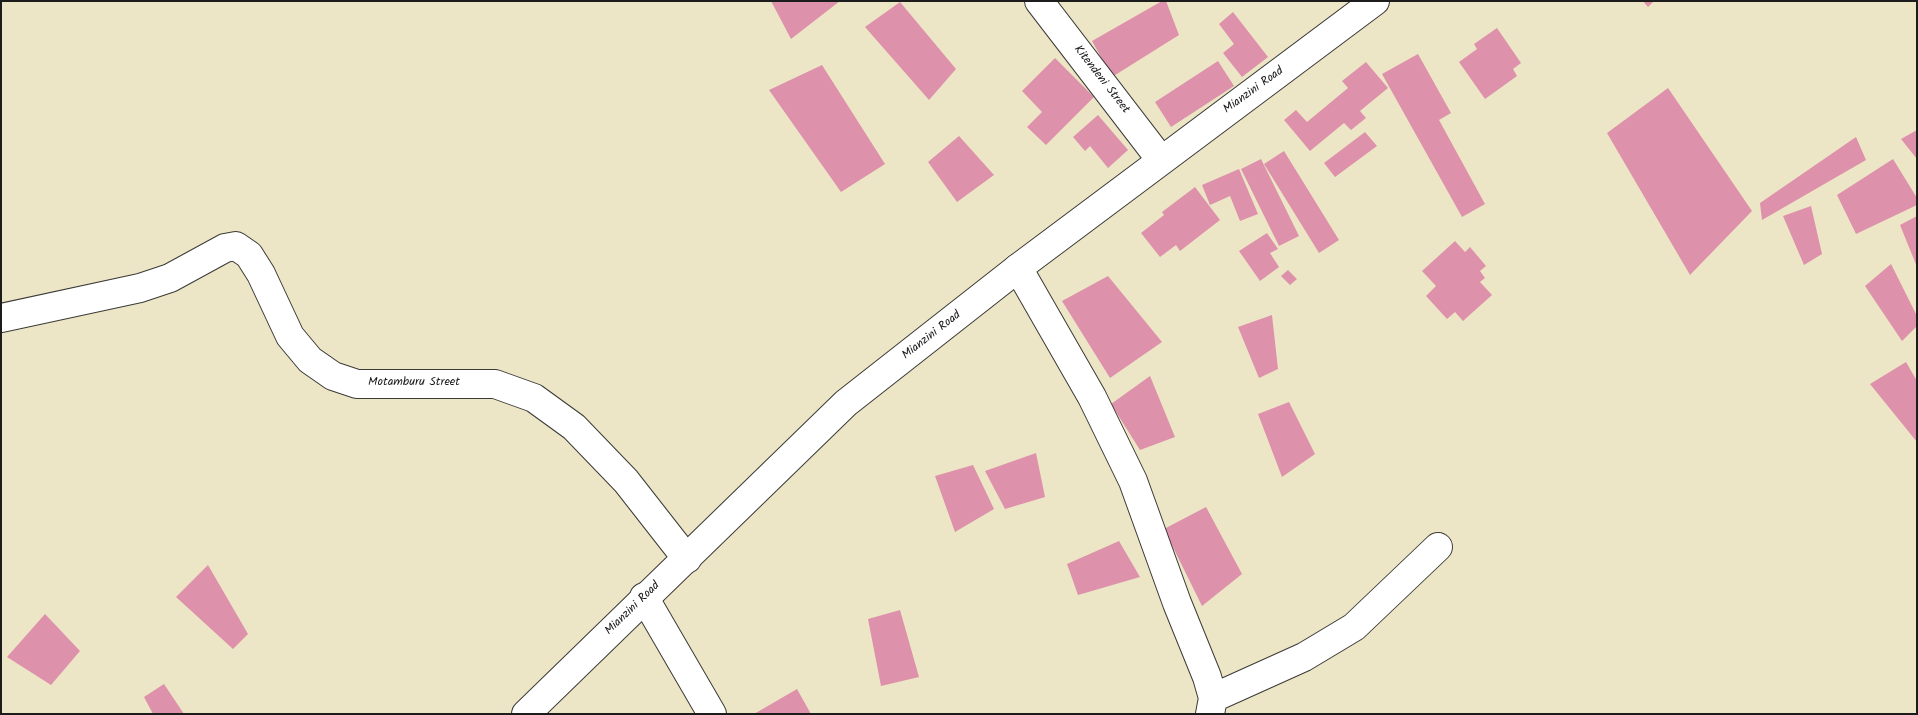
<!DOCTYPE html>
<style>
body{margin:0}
#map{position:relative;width:1918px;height:715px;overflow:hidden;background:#ece6c7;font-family:Kalam,sans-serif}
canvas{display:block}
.frame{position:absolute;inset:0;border:2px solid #1c1c1c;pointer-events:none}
</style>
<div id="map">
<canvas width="1918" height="715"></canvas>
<div class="frame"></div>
</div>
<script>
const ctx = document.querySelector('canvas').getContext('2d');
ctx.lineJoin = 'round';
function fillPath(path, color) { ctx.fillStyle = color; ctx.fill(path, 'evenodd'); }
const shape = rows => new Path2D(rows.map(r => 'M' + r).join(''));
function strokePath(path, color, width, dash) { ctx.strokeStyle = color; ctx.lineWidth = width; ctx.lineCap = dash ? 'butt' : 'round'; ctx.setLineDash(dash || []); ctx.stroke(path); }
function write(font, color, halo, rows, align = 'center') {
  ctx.font = font + ' Kalam,sans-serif'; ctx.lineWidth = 4.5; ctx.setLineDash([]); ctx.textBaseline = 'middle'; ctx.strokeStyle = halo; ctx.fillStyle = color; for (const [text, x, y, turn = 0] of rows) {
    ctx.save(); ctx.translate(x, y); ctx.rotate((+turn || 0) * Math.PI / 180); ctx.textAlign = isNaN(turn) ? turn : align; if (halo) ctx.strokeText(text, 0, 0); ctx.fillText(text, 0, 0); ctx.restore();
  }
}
const building = shape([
 [771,1,840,1,791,39],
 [1162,1,1166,1,1179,35,1112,77,1092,41],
 [1643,1,1654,1,1648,7],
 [900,2,956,69,929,100,865,27],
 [1233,12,1268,57,1242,77,1223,53,1234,44,1219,24],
 [1497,28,1521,63,1513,69,1517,76,1485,99,1459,62,1477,49,1474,44],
 [1418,54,1451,113,1439,120,1485,204,1462,217,1382,74],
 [1055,58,1094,97,1046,145,1027,127,1042,112,1022,91],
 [1218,61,1234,86,1171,127,1155,102],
 [1366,62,1388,88,1360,111,1366,118,1351,130,1344,123,1310,151,1284,120,1296,110,1307,122,1348,88,1342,81],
 [822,65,885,164,841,192,769,90],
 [1668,88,1752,211,1690,275,1607,133],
 [1098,115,1128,150,1108,168,1090,146,1085,151,1073,137],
 [1917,130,1917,159,1901,139],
 [1365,132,1377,146,1335,177,1324,163],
 [959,136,994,175,957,202,928,162],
 [1856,137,1866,160,1762,220,1760,203],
 [1284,151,1339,240,1319,253,1264,164],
 [1261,159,1299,236,1279,246,1241,169],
 [1893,159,1917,198,1917,205,1856,234,1837,195],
 [1239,169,1258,214,1240,221,1230,196,1210,205,1202,185],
 [1195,187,1220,220,1180,251,1176,245,1160,257,1141,233,1164,215,1162,212],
 [1811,206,1822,254,1804,265,1783,216],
 [1917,216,1917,267,1900,225],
 [1267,233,1278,249,1270,253,1279,267,1260,281,1239,251],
 [1455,241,1465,252,1470,247,1486,266,1480,271,1485,278,1480,282,1492,295,1463,321,1455,312,1447,319,1426,296,1436,286,1422,271],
 [1891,264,1917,316,1917,326,1902,341,1865,286],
 [1288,270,1297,279,1290,285,1281,276],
 [1108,276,1162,342,1110,378,1062,301],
 [1272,315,1278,369,1259,378,1238,327],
 [1906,362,1917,381,1917,442,1870,384],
 [1150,376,1175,437,1140,450,1111,404],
 [1289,402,1315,454,1282,477,1258,414],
 [1036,453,1045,497,1005,509,985,471],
 [973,465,994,509,955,532,935,476],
 [1206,507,1242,574,1202,606,1164,529],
 [1119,541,1140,577,1078,595,1067,564],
 [208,565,248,634,233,649,176,597],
 [900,610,919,677,881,686,868,619],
 [45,614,80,651,51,685,7,657],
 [164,684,184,714,153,714,144,697],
 [797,689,811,714,754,714]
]);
const minor = shape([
 [1039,1,1161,160],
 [1018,268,1092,397,1133,481,1177,603,1207,677,1213,698,1210,714],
 [1,318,140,288,170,278,225,248,236,246,249,255,261,274,290,336,310,360,333,376,357,384,495,384,534,398,574,427,626,481,687,559],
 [644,597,712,714],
 [1213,698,1304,657,1354,627,1438,547]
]);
const tertiary = shape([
 [526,714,846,403,1018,268,1375,1]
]);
const streetNames = [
 ["Kitendeni Street",1101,80,52],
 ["Mianzini Road",1254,91,-36],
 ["Mianzini Road",932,336,-38],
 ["Motamburu Street",414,383],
 ["Mianzini Road",633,609,-44]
];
fillPath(building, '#de91aa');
strokePath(minor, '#3b3a36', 30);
strokePath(tertiary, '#3b3a36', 30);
strokePath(minor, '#fff', 28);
strokePath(tertiary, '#fff', 28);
write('12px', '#1c1c1c', '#fff', streetNames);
</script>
